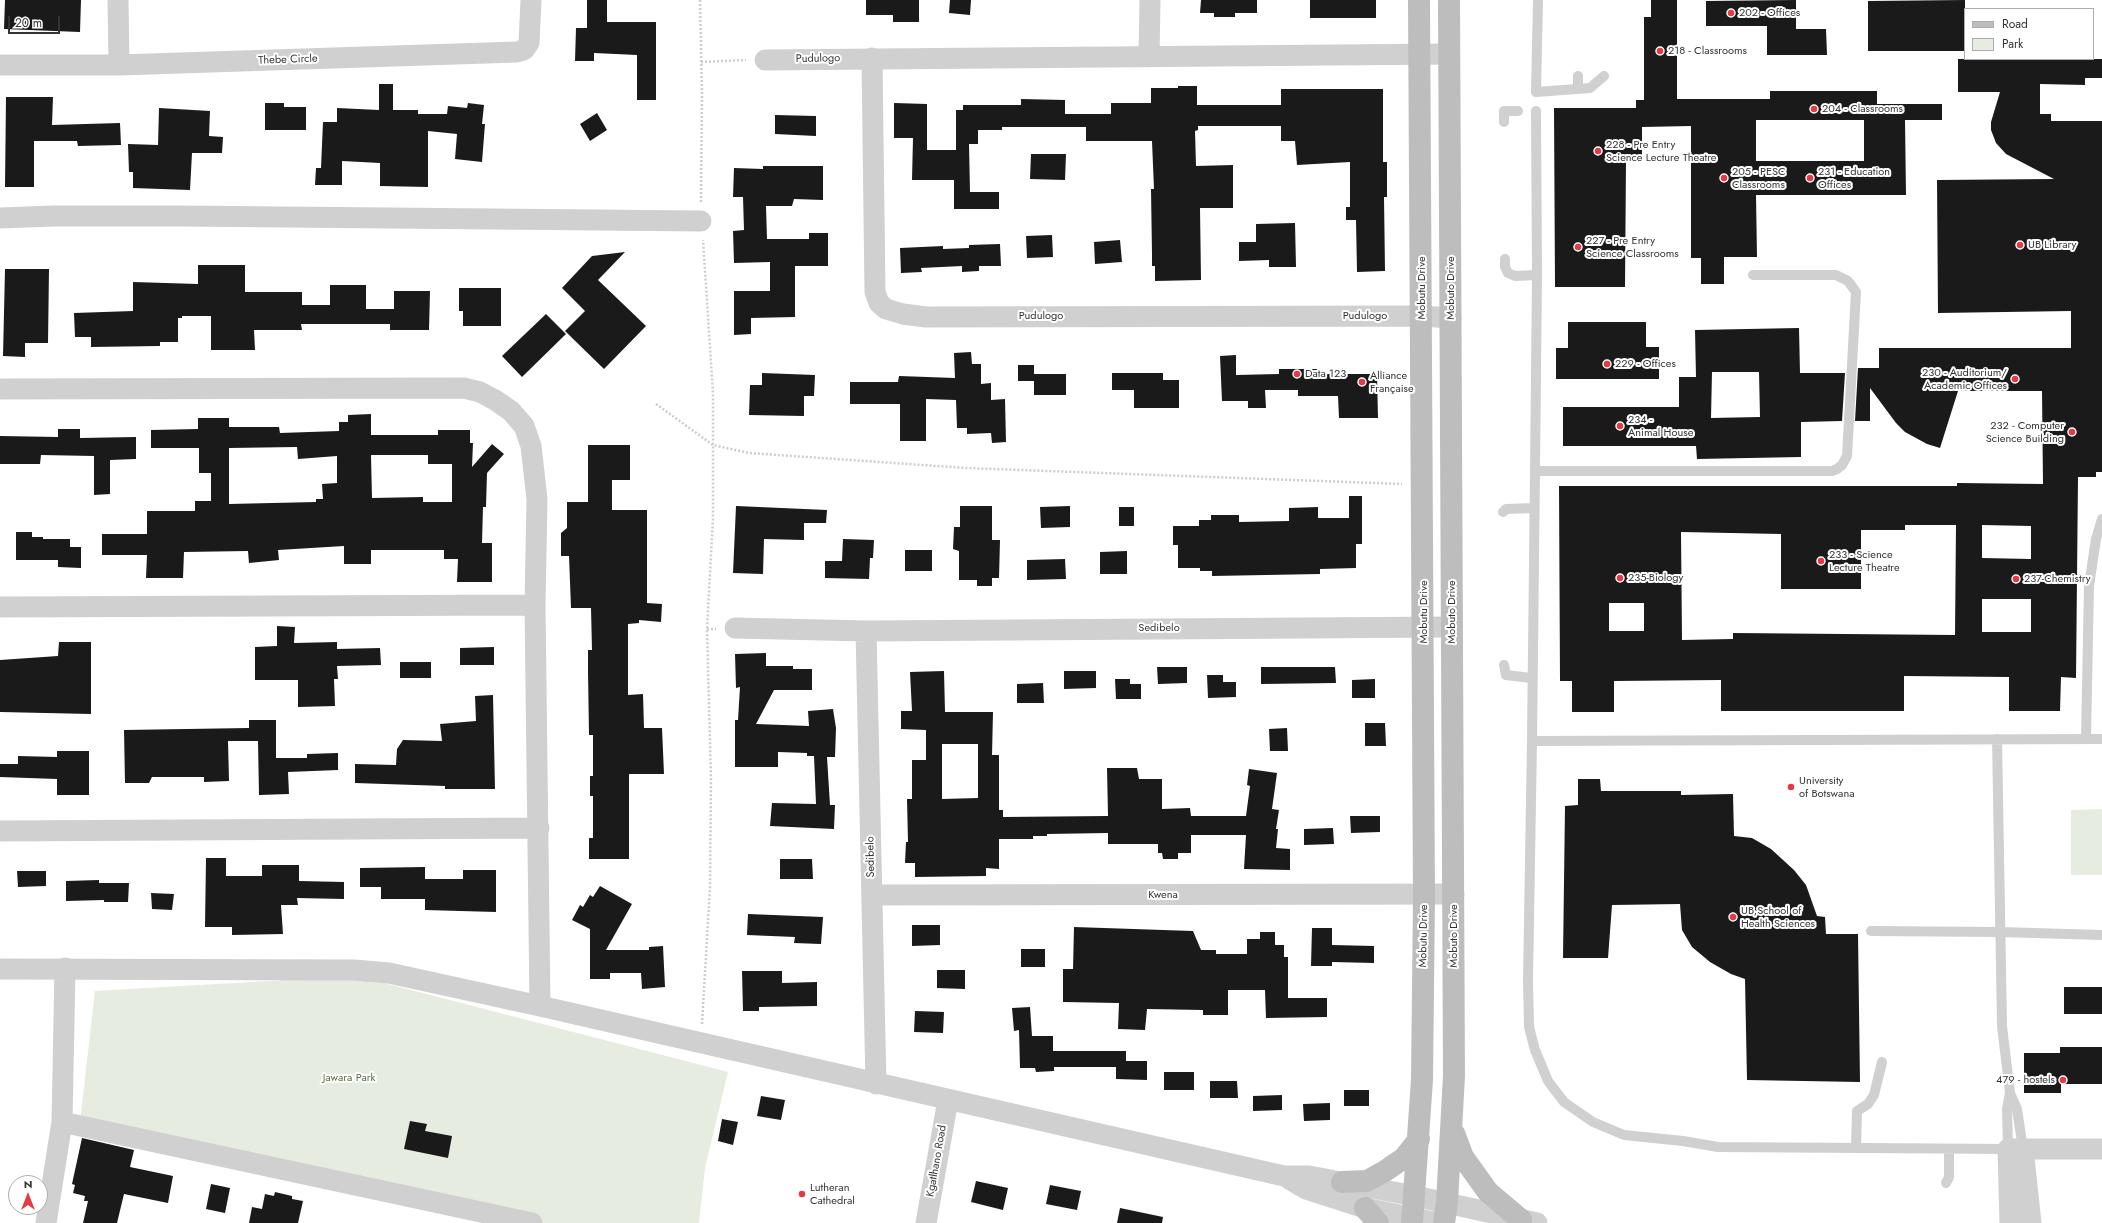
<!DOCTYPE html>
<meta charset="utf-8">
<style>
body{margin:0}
#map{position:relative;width:2102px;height:1223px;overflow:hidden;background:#fff;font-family:Jost,sans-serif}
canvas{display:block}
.legend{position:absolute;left:1964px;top:8px;width:130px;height:52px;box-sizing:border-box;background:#fff;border:1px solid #adadad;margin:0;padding:5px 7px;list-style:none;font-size:12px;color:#333}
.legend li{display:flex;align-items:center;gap:8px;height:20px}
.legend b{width:20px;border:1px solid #adadad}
.north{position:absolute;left:8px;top:1175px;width:40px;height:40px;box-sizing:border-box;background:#fff;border:1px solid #adadad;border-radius:50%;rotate:0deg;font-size:11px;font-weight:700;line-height:16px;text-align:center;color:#333}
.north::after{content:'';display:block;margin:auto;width:14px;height:18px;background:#e63946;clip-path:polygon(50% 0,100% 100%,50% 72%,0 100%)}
.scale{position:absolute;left:8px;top:16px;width:52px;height:18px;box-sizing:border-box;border:2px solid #333;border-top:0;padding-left:5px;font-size:12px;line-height:14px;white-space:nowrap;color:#333;-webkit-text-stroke:3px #fff;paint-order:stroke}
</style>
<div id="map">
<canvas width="2102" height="1223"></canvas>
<ul class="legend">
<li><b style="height:5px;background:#bdbdbd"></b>Road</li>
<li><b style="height:11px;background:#e6ecdf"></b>Park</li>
</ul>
<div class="north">N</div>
<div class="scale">20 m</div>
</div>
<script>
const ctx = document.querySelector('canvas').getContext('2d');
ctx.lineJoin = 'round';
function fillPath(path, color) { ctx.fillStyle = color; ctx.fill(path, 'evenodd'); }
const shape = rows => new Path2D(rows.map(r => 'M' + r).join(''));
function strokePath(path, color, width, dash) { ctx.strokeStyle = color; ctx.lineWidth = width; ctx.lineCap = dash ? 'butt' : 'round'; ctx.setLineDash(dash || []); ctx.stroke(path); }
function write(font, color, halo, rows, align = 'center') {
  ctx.font = font + ' Jost,sans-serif'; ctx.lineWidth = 4; ctx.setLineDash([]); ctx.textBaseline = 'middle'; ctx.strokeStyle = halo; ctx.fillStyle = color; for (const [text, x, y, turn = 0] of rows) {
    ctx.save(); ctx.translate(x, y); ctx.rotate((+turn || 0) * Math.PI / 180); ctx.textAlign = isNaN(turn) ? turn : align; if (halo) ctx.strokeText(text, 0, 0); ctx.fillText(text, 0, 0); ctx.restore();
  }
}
const green = shape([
 [2102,809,2102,875,2071,875,2071,810],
 [357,976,728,1072,705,1168,699,1223,533,1223,80,1122,95,991]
]);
const building = shape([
 [5,0,81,0,80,32,4,29],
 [587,0,607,0,607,22,656,22,656,100,637,100,637,55,594,53,594,61,575,61,576,28,587,28],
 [866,0,919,0,919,22,893,22,893,15,866,15],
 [950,0,971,0,970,15,949,13],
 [1201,0,1257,0,1257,13,1235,13,1235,17,1214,17,1214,13,1200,13],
 [1310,0,1376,0,1376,18,1310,18],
 [1651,0,1677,0,1677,99,1770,99,1770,91,1877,91,1877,104,1942,104,1942,120,1905,120,1906,195,1756,195,1757,257,1724,257,1724,284,1701,284,1701,258,1691,258,1691,126,1642,127,1642,161,1626,161,1625,287,1555,287,1554,108,1636,108,1636,100,1644,100,1644,17,1651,17],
 [1756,120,1864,120,1864,161,1756,161],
 [1796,0,1796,29,1826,29,1827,55,1767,55,1767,26,1706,26,1706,1],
 [1965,0,1965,51,1868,51,1868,1],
 [1958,59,2102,59,2102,78,2085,78,2085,85,2040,84,2040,114,2051,114,2051,121,2102,121,2102,472,2096,472,2096,477,2078,477,2076,678,2061,677,2060,711,2009,711,2009,677,1904,676,1904,711,1721,711,1721,680,1614,681,1614,712,1572,712,1572,681,1560,681,1559,486,1957,486,1957,483,2043,484,2042,391,1958,391,1940,448,1927,444,1905,432,1896,423,1870,388,1870,421,1855,421,1858,368,1879,368,1879,348,2071,348,2071,311,1938,313,1937,180,2054,179,2006,154,1996,143,1991,130,1991,122,2000,92,1958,92],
 [1905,525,1956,525,1955,635,1733,633,1733,639,1682,640,1681,532,1781,534,1781,589,1861,589,1861,530,1905,530],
 [1982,525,2031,526,2031,559,1982,558],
 [1982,599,2031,599,2031,632,1982,632],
 [1609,603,1644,603,1644,631,1609,631],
 [379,84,393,84,393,110,418,110,418,114,447,114,448,106,467,108,468,103,484,105,482,124,485,124,482,162,455,159,457,134,428,131,428,187,380,186,380,163,342,161,342,185,315,185,316,168,321,168,323,122,337,122,337,108,379,110],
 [1178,86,1197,86,1197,105,1281,105,1281,89,1383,89,1383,162,1387,162,1387,197,1384,197,1385,271,1357,272,1356,220,1346,220,1346,207,1350,207,1350,162,1297,165,1295,141,1281,141,1281,126,1198,126,1198,130,1195,131,1196,166,1233,165,1233,208,1200,208,1201,280,1155,281,1155,266,1152,266,1152,254,1151,189,1154,189,1152,141,1086,141,1086,127,1002,127,1002,130,978,130,978,144,969,144,970,192,999,192,999,209,954,209,954,180,912,180,913,138,894,138,894,103,927,104,927,150,956,150,956,110,963,110,963,105,1021,105,1021,99,1065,100,1065,114,1111,114,1111,103,1151,103,1151,88,1178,88],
 [6,97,53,97,52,125,120,123,121,145,78,146,77,141,34,141,34,187,5,187],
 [265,103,284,103,284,107,306,107,306,130,265,130],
 [159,108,210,111,209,136,223,137,222,153,192,153,190,190,133,188,133,172,129,172,128,144,158,145],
 [597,113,607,130,590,141,580,124],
 [775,115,816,116,816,136,775,134],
 [1031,154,1066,154,1065,180,1030,179],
 [763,166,823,166,823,200,794,199,792,206,766,206,767,239,809,239,809,233,828,233,828,266,795,266,795,317,751,318,751,334,734,335,734,291,770,291,770,262,734,263,733,231,744,230,743,197,733,197,734,168,763,169],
 [1295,223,1296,267,1269,267,1269,260,1239,261,1239,242,1256,242,1256,224],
 [1052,235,1053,257,1027,258,1026,236],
 [1120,240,1122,262,1095,264,1094,242],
 [1000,244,1001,266,979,266,979,271,962,272,962,266,921,268,922,272,901,273,900,248,943,246,943,249,969,248,969,245],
 [625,252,598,280,646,326,604,369,565,331,585,311,562,288,592,256],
 [198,265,245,265,245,292,302,292,302,305,330,305,330,285,366,285,366,309,394,309,394,291,430,291,429,330,390,330,390,324,301,324,302,330,254,330,255,350,211,350,211,316,182,316,182,318,178,318,178,342,160,342,160,346,91,347,91,337,75,337,74,313,133,311,133,282,198,284],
 [5,269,49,269,48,343,25,343,25,357,3,356],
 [459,288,501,288,501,326,463,326,463,311,459,311],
 [546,314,566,334,522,377,502,356],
 [1568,322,1646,322,1646,347,1659,347,1659,379,1556,379,1556,348,1568,348],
 [1799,328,1800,373,1845,373,1842,421,1801,422,1801,457,1697,459,1696,446,1563,446,1563,407,1679,407,1679,377,1696,377,1695,330],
 [1712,372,1759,372,1760,417,1711,418],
 [971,352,972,364,981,364,981,384,991,383,991,400,1005,399,1006,442,992,443,991,433,967,434,967,428,957,428,956,400,926,399,926,441,900,441,900,404,850,404,850,382,898,382,899,376,955,378,954,353],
 [1236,355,1236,375,1279,374,1279,369,1318,369,1318,374,1377,374,1378,418,1339,418,1338,396,1298,396,1298,390,1265,390,1266,408,1248,408,1248,401,1222,401,1220,356],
 [1018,365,1034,365,1034,374,1066,374,1066,395,1034,395,1034,381,1018,381],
 [762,373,815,375,814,396,804,396,804,416,749,415,750,385,762,385],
 [1112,373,1163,373,1163,380,1179,380,1179,408,1134,408,1134,390,1112,390],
 [371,414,371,435,438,435,438,430,470,430,470,443,473,443,472,467,492,444,504,454,487,473,486,507,483,507,482,543,492,543,492,582,457,582,458,559,444,559,444,550,371,550,371,564,344,564,344,546,278,550,279,560,249,563,248,551,184,552,183,578,146,578,147,555,102,555,102,534,147,534,147,511,195,511,195,501,211,501,211,473,199,473,199,448,151,448,151,430,198,429,198,418,229,418,229,427,279,427,280,433,339,431,339,422,348,422,348,415],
 [297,447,298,459,337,456,337,483,322,484,323,499,316,499,316,502,229,504,229,448],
 [371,455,428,455,428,464,452,464,452,502,423,502,423,497,372,498],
 [58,429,80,429,80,438,136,437,136,459,110,460,110,494,94,495,94,456,41,455,40,464,0,464,0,436,58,437],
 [588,445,630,445,630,480,612,480,612,510,647,510,647,603,662,604,661,622,639,620,639,623,628,624,628,695,643,694,644,728,662,728,664,774,629,774,629,859,589,859,589,838,593,838,593,796,590,796,590,776,593,776,593,735,589,735,588,671,588,650,592,650,591,608,571,608,569,556,561,556,561,533,567,528,567,502,588,502],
 [1349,496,1362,496,1362,544,1356,544,1356,568,1320,569,1320,574,1212,576,1212,571,1200,571,1200,568,1178,568,1178,545,1173,545,1173,526,1199,526,1199,520,1211,520,1211,515,1239,515,1239,522,1289,521,1289,508,1318,507,1318,518,1349,518],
 [736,506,827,510,826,523,804,523,804,540,764,539,763,574,733,573],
 [960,506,992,506,992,540,1000,540,999,578,992,578,992,586,977,586,977,580,959,580,959,551,953,549,954,527,960,527],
 [1070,506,1070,527,1041,528,1040,507],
 [1119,507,1134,507,1134,526,1119,526],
 [16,532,32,532,32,537,43,537,43,539,70,539,70,547,81,547,81,568,58,567,58,560,16,560],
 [843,539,874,540,873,558,870,558,869,579,825,578,825,561,842,561],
 [905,550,932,550,932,571,905,571],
 [1127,551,1127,574,1100,574,1100,552],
 [1065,559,1066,579,1027,580,1027,560],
 [277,626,295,627,294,643,337,642,337,649,380,648,381,665,337,666,338,679,334,679,335,706,298,707,298,680,255,680,255,647,277,646],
 [59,642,91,642,91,714,0,712,0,660,58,656],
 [494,647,494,665,460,665,460,648],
 [766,653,766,666,793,666,793,669,812,669,812,690,774,690,756,724,809,726,808,711,833,709,836,728,835,757,827,757,830,805,835,805,834,829,770,826,772,803,816,804,814,756,807,756,807,753,778,752,778,767,735,767,735,720,738,720,740,687,736,688,735,654],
 [400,662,431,662,431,678,400,678],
 [1157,667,1187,667,1187,683,1158,684],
 [1261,667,1335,667,1336,683,1261,684],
 [944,671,945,712,993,712,992,755,999,755,999,810,1003,810,1003,817,1108,816,1107,768,1137,768,1139,779,1162,779,1162,809,1190,808,1191,816,1246,816,1250,786,1247,785,1249,769,1277,773,1272,809,1279,810,1276,829,1278,829,1276,848,1290,849,1290,870,1244,869,1246,835,1191,835,1191,853,1178,853,1178,859,1163,859,1162,853,1158,853,1158,844,1108,844,1108,833,1047,834,1047,836,1033,836,1033,839,999,839,999,869,986,868,986,876,915,877,915,863,905,863,906,842,908,842,907,799,912,799,912,760,926,760,926,730,901,729,901,711,912,711,910,672],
 [942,744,978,744,978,798,942,799],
 [1064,671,1096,671,1096,688,1064,689],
 [1207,675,1223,675,1223,682,1236,682,1236,697,1208,698],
 [1115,679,1130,679,1130,684,1141,684,1141,699,1116,699],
 [1375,679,1375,698,1352,698,1352,680],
 [1043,683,1044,703,1017,703,1017,684],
 [493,695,495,789,445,789,445,786,355,783,355,764,396,765,397,749,403,740,442,741,440,724,476,721,475,696],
 [249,720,276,720,276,758,307,758,307,754,338,753,338,770,288,772,289,794,259,795,258,741,228,741,229,781,204,782,204,777,152,777,149,783,125,783,124,730,249,728],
 [1365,723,1385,723,1386,746,1365,746],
 [1287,728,1288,751,1270,751,1269,729],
 [57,751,89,751,89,795,57,795,57,779,0,777,0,764,18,764,18,756,57,757],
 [1578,779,1600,779,1601,791,1681,791,1681,795,1733,794,1734,836,1752,838,1771,849,1794,870,1806,885,1817,916,1825,917,1826,934,1858,934,1860,1082,1747,1080,1745,979,1731,974,1710,962,1692,947,1682,930,1680,904,1612,905,1608,958,1563,958,1565,806,1578,805],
 [1350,816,1380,816,1380,832,1351,833],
 [1333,828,1334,844,1304,845,1304,829],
 [206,858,226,858,226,876,262,876,262,865,299,865,299,881,344,882,344,899,297,898,298,905,281,905,283,934,232,935,232,927,205,927],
 [780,859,812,859,813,879,780,879],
 [425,867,425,879,463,879,463,870,496,870,496,912,425,910,425,899,381,899,381,887,360,887,360,868],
 [17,871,46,871,46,886,18,887],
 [99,880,99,883,129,883,128,902,104,902,104,900,66,901,66,881],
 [600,886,632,904,606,950,649,950,649,947,663,946,665,987,642,989,641,973,610,973,610,979,590,979,590,929,572,920,580,905,583,907,590,895,593,897],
 [151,893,174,894,172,910,152,909],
 [748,914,823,917,821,944,794,943,795,937,747,935],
 [912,925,940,925,940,945,912,946],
 [1074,927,1193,931,1201,950,1216,950,1216,954,1247,954,1247,939,1260,939,1260,932,1275,932,1275,945,1284,945,1284,957,1288,957,1288,998,1327,998,1327,1017,1266,1018,1265,990,1228,990,1228,1015,1203,1015,1203,1010,1147,1009,1145,1030,1118,1029,1119,1003,1063,1002,1063,969,1073,969],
 [1312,928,1332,928,1332,945,1374,946,1374,963,1332,962,1332,966,1311,966],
 [1021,949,1045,949,1045,967,1021,967],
 [937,970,965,970,965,989,937,988],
 [742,971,782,971,782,983,817,982,817,1006,759,1007,759,1011,743,1011],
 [2064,987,2102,987,2102,1014,2064,1014],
 [1030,1007,1032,1036,1053,1036,1053,1051,1126,1051,1126,1061,1147,1061,1147,1080,1116,1079,1116,1067,1054,1067,1054,1071,1036,1072,1035,1068,1020,1068,1019,1030,1014,1031,1012,1008],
 [915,1011,944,1012,943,1033,914,1032],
 [2060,1047,2102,1047,2102,1084,2061,1084,2061,1093,2024,1093,2024,1053,2060,1053],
 [1164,1072,1194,1072,1194,1090,1164,1090],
 [1210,1081,1237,1081,1238,1098,1210,1098],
 [1344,1090,1369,1090,1369,1106,1344,1106],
 [1282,1095,1282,1110,1253,1111,1253,1096],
 [761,1096,785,1100,781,1120,757,1116],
 [1330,1103,1330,1120,1304,1121,1303,1104],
 [722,1119,738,1122,733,1145,718,1141],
 [410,1121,427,1124,425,1131,452,1136,448,1158,404,1149],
 [82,1138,134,1150,130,1167,173,1176,168,1203,124,1194,117,1223,83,1223,88,1201,84,1201,85,1196,73,1193,75,1185,72,1184],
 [976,1181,1008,1188,1003,1210,971,1202],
 [211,1184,230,1188,225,1213,206,1209],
 [1050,1185,1081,1191,1077,1210,1046,1204],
 [275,1192,292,1196,292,1199,303,1201,298,1223,249,1223,252,1207,262,1209,265,1194,274,1196],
 [1120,1208,1163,1217,1162,1223,1117,1223]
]);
const path = shape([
 [700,0,702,94,701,203],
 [701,62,746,60],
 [656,404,713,445,749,453,966,468,1402,484],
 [707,629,716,629],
 [702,1024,710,888,711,779,707,629,713,518,713,393,703,240]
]);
const service = shape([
 [1538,0,1536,92,1590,88,1604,76],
 [1578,76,1578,89],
 [1504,122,1504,111,1518,111],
 [1505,259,1505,267,1508,273,1515,276,1537,275,1536,111],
 [1537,275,1535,471,1832,471,1837,469,1842,465,1847,456,1856,292,1848,281,1836,275,1753,275],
 [1535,471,1532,741,2102,739],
 [1503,512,1506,509,1534,508],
 [1504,665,1506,675,1531,678],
 [1997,739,2002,1026,2010,1093,2017,1109,2023,1149],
 [2086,739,2089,586,2096,539,2102,519],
 [1532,741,1528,980,1529,1027,1535,1050,1548,1081,1564,1102,1593,1122,1624,1135,1683,1141,1718,1147,2008,1149,2007,1109,2010,1093],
 [1871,931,2000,932,2102,935],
 [1856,1148,1857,1111,1868,1104,1874,1095,1882,1062],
 [1946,1183,1949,1177,1949,1149]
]);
const minor = shape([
 [118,0,119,65],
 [1149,57,1150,0],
 [872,58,875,292,879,303,886,309,903,314,926,317,1422,316,1451,318],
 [765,60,1449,54],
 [0,65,119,65,517,52,524,50,529,43,531,0],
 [0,218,54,216,181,216,701,221],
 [0,389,464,388,480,392,495,400,511,411,524,426,531,446,537,499,535,605,540,1006],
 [0,607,535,605],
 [735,628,866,631,1452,627],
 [866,631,876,1084],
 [0,831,539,828],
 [872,895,1454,894],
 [0,969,354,970,389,973,540,1006,1284,1176,1309,1176,1415,1196,1537,1223],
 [62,1122,532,1223],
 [2023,1149,2031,1223],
 [1289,1179,1306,1189,1365,1208,1439,1223],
 [46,1223,62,1122,65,968],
 [926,1223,948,1100],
 [2010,1223,2008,1149,2102,1149]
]);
const secondary = shape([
 [1454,1133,1463,1157,1488,1192,1521,1220],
 [1342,1182,1367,1181,1385,1171,1404,1158,1419,1139],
 [1365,1208,1378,1223],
 [1412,1223,1422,1080,1424,896,1419,0],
 [1444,1223,1447,1202,1454,1076,1449,0]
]);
const markers = [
 [1731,13,4,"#e63946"],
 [1660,51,4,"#e63946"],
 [1814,109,4,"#e63946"],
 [1598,151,4,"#e63946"],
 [1724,178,4,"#e63946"],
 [1810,178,4,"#e63946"],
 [2020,245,4,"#e63946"],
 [1578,247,4,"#e63946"],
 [1607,364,4,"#e63946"],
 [1297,374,4,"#e63946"],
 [2015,379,4,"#e63946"],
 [1362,382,4,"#e63946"],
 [1620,426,4,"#e63946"],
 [2072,432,4,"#e63946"],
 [1821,561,4,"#e63946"],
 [1620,578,4,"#e63946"],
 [2016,579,4,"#e63946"],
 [1791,787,4,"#e63946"],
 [1733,917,4,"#e63946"],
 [2063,1080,4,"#e63946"],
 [802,1194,4,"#e63946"]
];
const poiNames = [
 ["202 - Offices",1739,13],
 ["218 - Classrooms",1668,51],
 ["204 - Classrooms",1822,109],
 ["228 - Pre Entry",1606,145],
 ["Science Lecture Theatre",1606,158],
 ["205 - PESC",1732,172],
 ["Classrooms",1732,185],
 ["231 - Education",1818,172],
 ["Offices",1818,185],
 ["227 - Pre Entry",1586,241],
 ["Science Classrooms",1586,254],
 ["UB Library",2028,245],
 ["229 - Offices",1615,364],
 ["230 - Auditorium/",2007,373,"right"],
 ["Academic Offices",2007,386,"right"],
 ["Data 123",1305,374],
 ["Alliance",1370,376],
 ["Française",1370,389],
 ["234 -",1628,420],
 ["Animal House",1628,433],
 ["232 - Computer",2064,426,"right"],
 ["Science Building",2064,439,"right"],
 ["233 - Science",1829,555],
 ["Lecture Theatre",1829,568],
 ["235-Biology",1628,578],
 ["237-Chemistry",2024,579],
 ["University",1799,781],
 ["of Botswana",1799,794],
 ["UB,School of",1741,911],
 ["Health Sciences",1741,924],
 ["479 - hostels",2055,1080,"right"],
 ["Lutheran",810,1188],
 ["Cathedral",810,1201]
];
const streetNames = [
 ["Pudulogo",818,59,-1],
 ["Thebe Circle",288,60,-2],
 ["Mobutu Drive",1422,288,-90],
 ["Mobuto Drive",1451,288,-90],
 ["Pudulogo",1041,316],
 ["Pudulogo",1365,316],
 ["Mobutu Drive",1424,612,-90],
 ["Mobuto Drive",1452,612,-90],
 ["Sedibelo",1159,628],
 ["Sedibelo",871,857,-91],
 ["Kwena",1163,895],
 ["Mobutu Drive",1424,936,-89],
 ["Mobuto Drive",1454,936,-90],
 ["Kgatlhano Road",937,1161,-80]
];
const parkNames = [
 ["Jawara Park",349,1078]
];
fillPath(green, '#e6ecdf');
fillPath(building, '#1a1a1a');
strokePath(path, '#cdcdcd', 2.5, [2, 2]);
strokePath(service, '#d0d0d0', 10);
strokePath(minor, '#d0d0d0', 21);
strokePath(secondary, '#bdbdbd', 22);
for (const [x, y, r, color] of markers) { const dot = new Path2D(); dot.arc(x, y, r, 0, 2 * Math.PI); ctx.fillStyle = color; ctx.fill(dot); strokePath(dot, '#fff', 1.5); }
write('11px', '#333', '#fff', poiNames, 'left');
write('11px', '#333', '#fff', streetNames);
write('11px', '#56703f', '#fff', parkNames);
</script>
